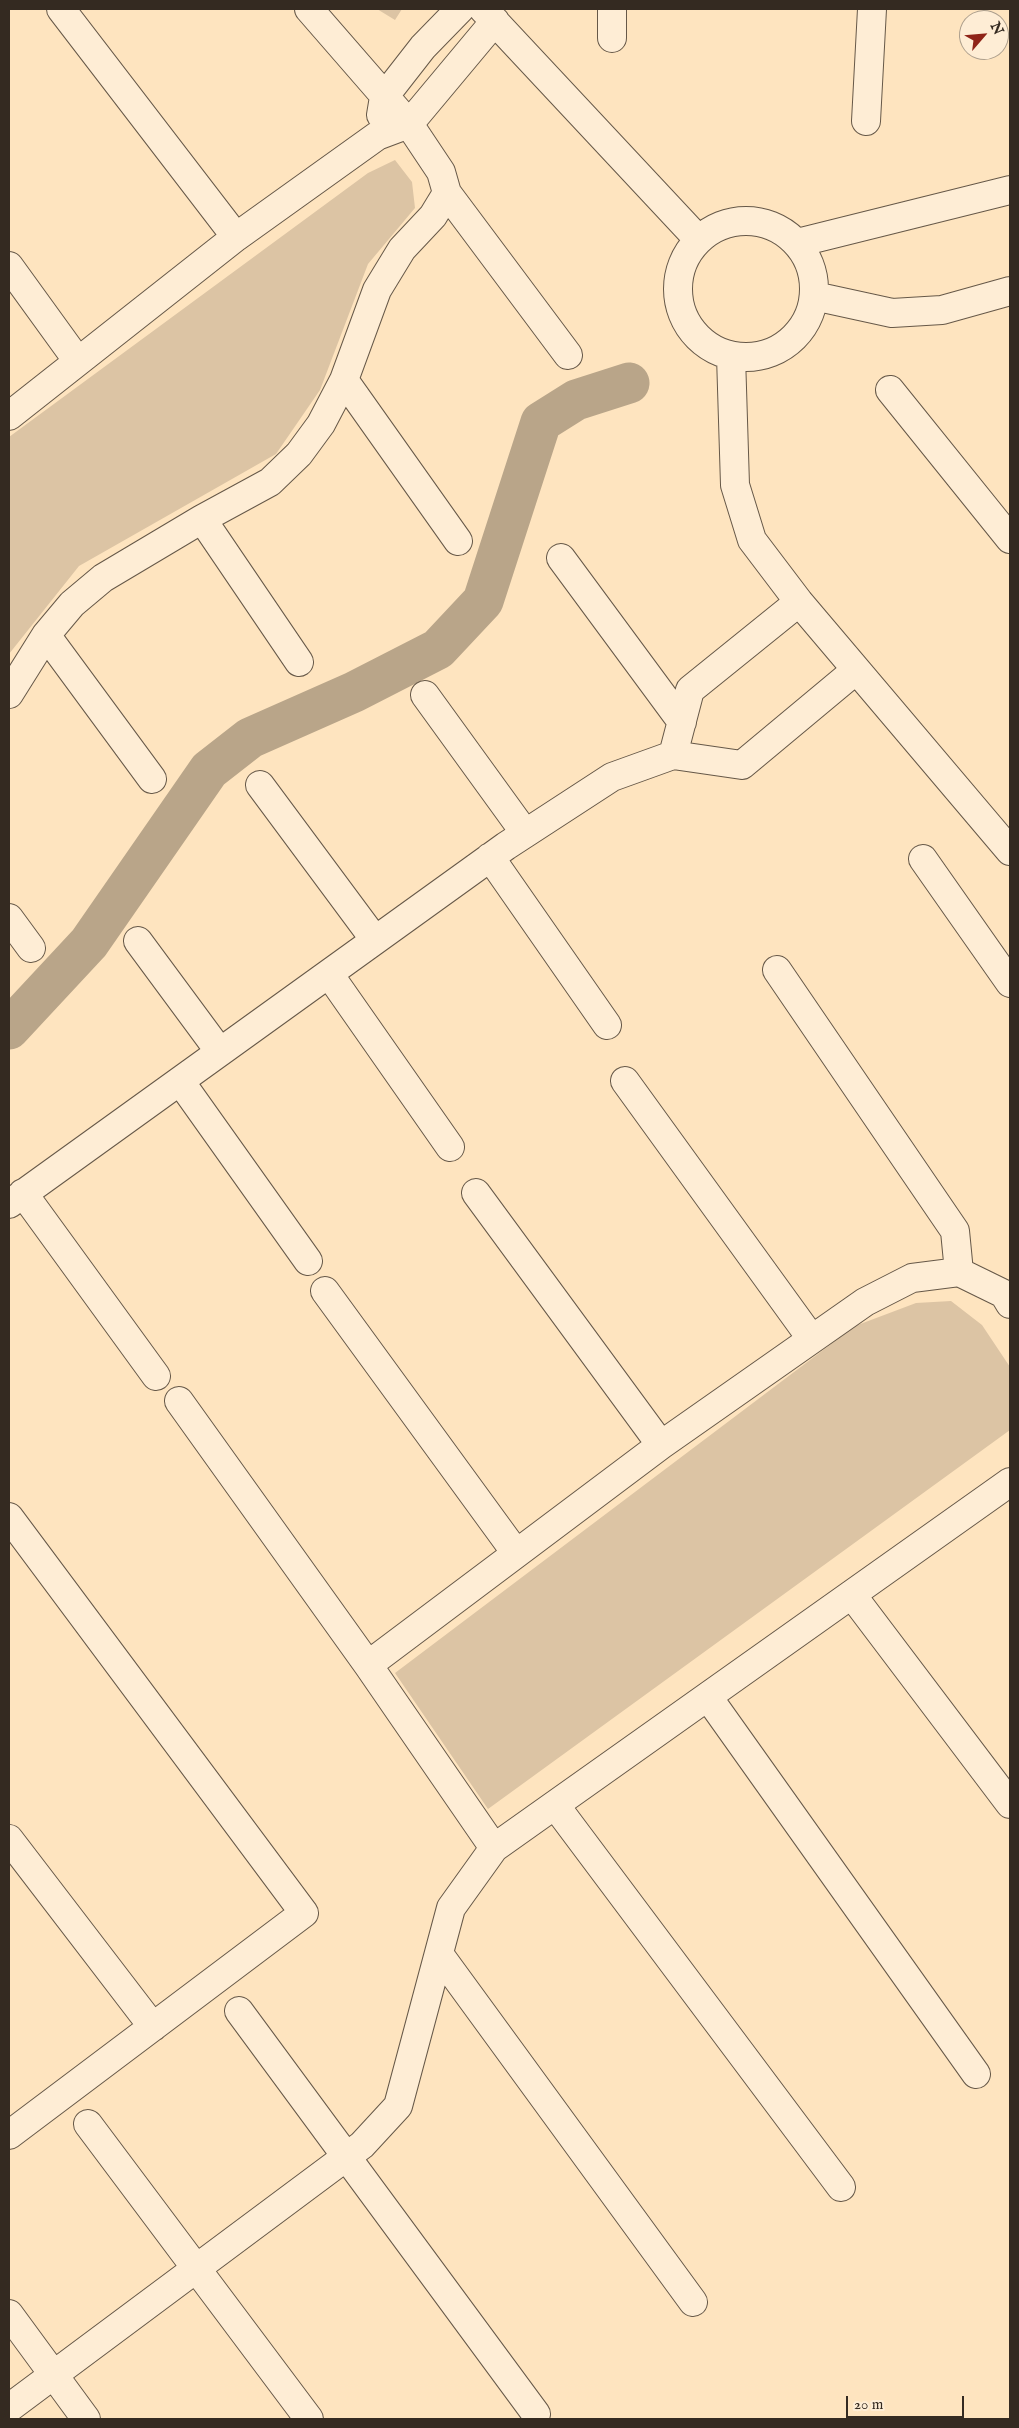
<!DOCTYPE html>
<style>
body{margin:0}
#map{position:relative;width:1019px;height:2428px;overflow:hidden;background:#fee4bf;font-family:"IM FELL English",serif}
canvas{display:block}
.frame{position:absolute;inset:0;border:10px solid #342a21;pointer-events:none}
.north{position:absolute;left:959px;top:10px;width:50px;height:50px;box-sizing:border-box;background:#feedd5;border:1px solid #ad9f8d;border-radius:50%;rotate:63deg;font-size:14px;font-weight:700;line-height:20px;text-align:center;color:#342a21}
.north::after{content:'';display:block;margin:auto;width:18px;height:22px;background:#8f2418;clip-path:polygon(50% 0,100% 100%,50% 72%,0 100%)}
.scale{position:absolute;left:846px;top:2396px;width:118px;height:22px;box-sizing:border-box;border:2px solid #342a21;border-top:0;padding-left:6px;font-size:15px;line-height:18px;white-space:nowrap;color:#342a21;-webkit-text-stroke:4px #feedd5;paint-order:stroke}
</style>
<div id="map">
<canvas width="1019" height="2428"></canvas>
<div class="frame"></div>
<div class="north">N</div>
<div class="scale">20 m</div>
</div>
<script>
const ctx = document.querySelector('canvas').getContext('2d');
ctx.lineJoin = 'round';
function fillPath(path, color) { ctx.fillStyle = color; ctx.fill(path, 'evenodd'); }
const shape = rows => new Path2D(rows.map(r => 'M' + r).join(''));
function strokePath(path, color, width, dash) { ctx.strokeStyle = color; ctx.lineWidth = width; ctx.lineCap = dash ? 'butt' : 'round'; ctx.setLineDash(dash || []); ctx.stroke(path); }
const green = shape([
 [377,9,402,9,395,20],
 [395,160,412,182,415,208,368,264,320,390,276,454,79,566,9,654,9,437,368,173],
 [951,1301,982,1325,1010,1367,1010,1430,488,1809,395,1673,855,1326,916,1303]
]);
const canal = shape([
 [9,1029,89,943,209,770,250,738,354,692,438,649,483,601,541,422,576,400,629,383]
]);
const minor = shape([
 [61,9,236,237],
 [483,9,698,239],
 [612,9,612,38],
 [381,115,384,97,423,47,460,9],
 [866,121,872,9],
 [447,193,568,355],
 '678 289a68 68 0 1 1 136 0a68 68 0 1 1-136 0Z',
 [797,243,1010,190],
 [9,266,77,360],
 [814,296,892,313,942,310,1010,291],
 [731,356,735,485,752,540,799,602,1010,851],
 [344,380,458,541],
 [890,390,1010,539],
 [9,416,236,237,377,136,409,124,495,21],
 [202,519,299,662],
 [561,558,682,722],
 [799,602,690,690,673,755,742,765,856,670],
 [46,635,152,779],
 [9,694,46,635,72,604,103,578,202,519,270,482,299,454,321,424,344,380,377,290,402,249,433,216,447,193,441,172,409,124,309,9],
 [425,695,525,833],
 [260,785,375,940],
 [490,857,607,1025],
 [923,859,1010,983],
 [9,918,31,948],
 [138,941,220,1052],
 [777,970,955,1231,959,1272],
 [329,974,450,1147],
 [180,1081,308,1261],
 [625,1081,811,1338],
 [23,1193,156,1376],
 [476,1193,661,1445],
 [9,1204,506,846,612,777,673,755],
 [325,1291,516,1553],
 [179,1401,368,1665,494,1848],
 [9,1517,304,1913,9,2135],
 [852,1595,1010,1804],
 [368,1665,661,1445,865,1302,912,1278,959,1272,1004,1294,1010,1304],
 [708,1697,976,2074],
 [555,1805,841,2187],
 [9,1839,153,2027],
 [439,1954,693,2302],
 [239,2011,536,2414],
 [88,2124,309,2419],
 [9,2314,86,2419],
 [9,2408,362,2145,398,2106,451,1908,494,1848,1010,1482]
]);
fillPath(green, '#dcc4a4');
strokePath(canal, '#b9a589', 41);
strokePath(minor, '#665848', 30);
strokePath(minor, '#feedd5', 28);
</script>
